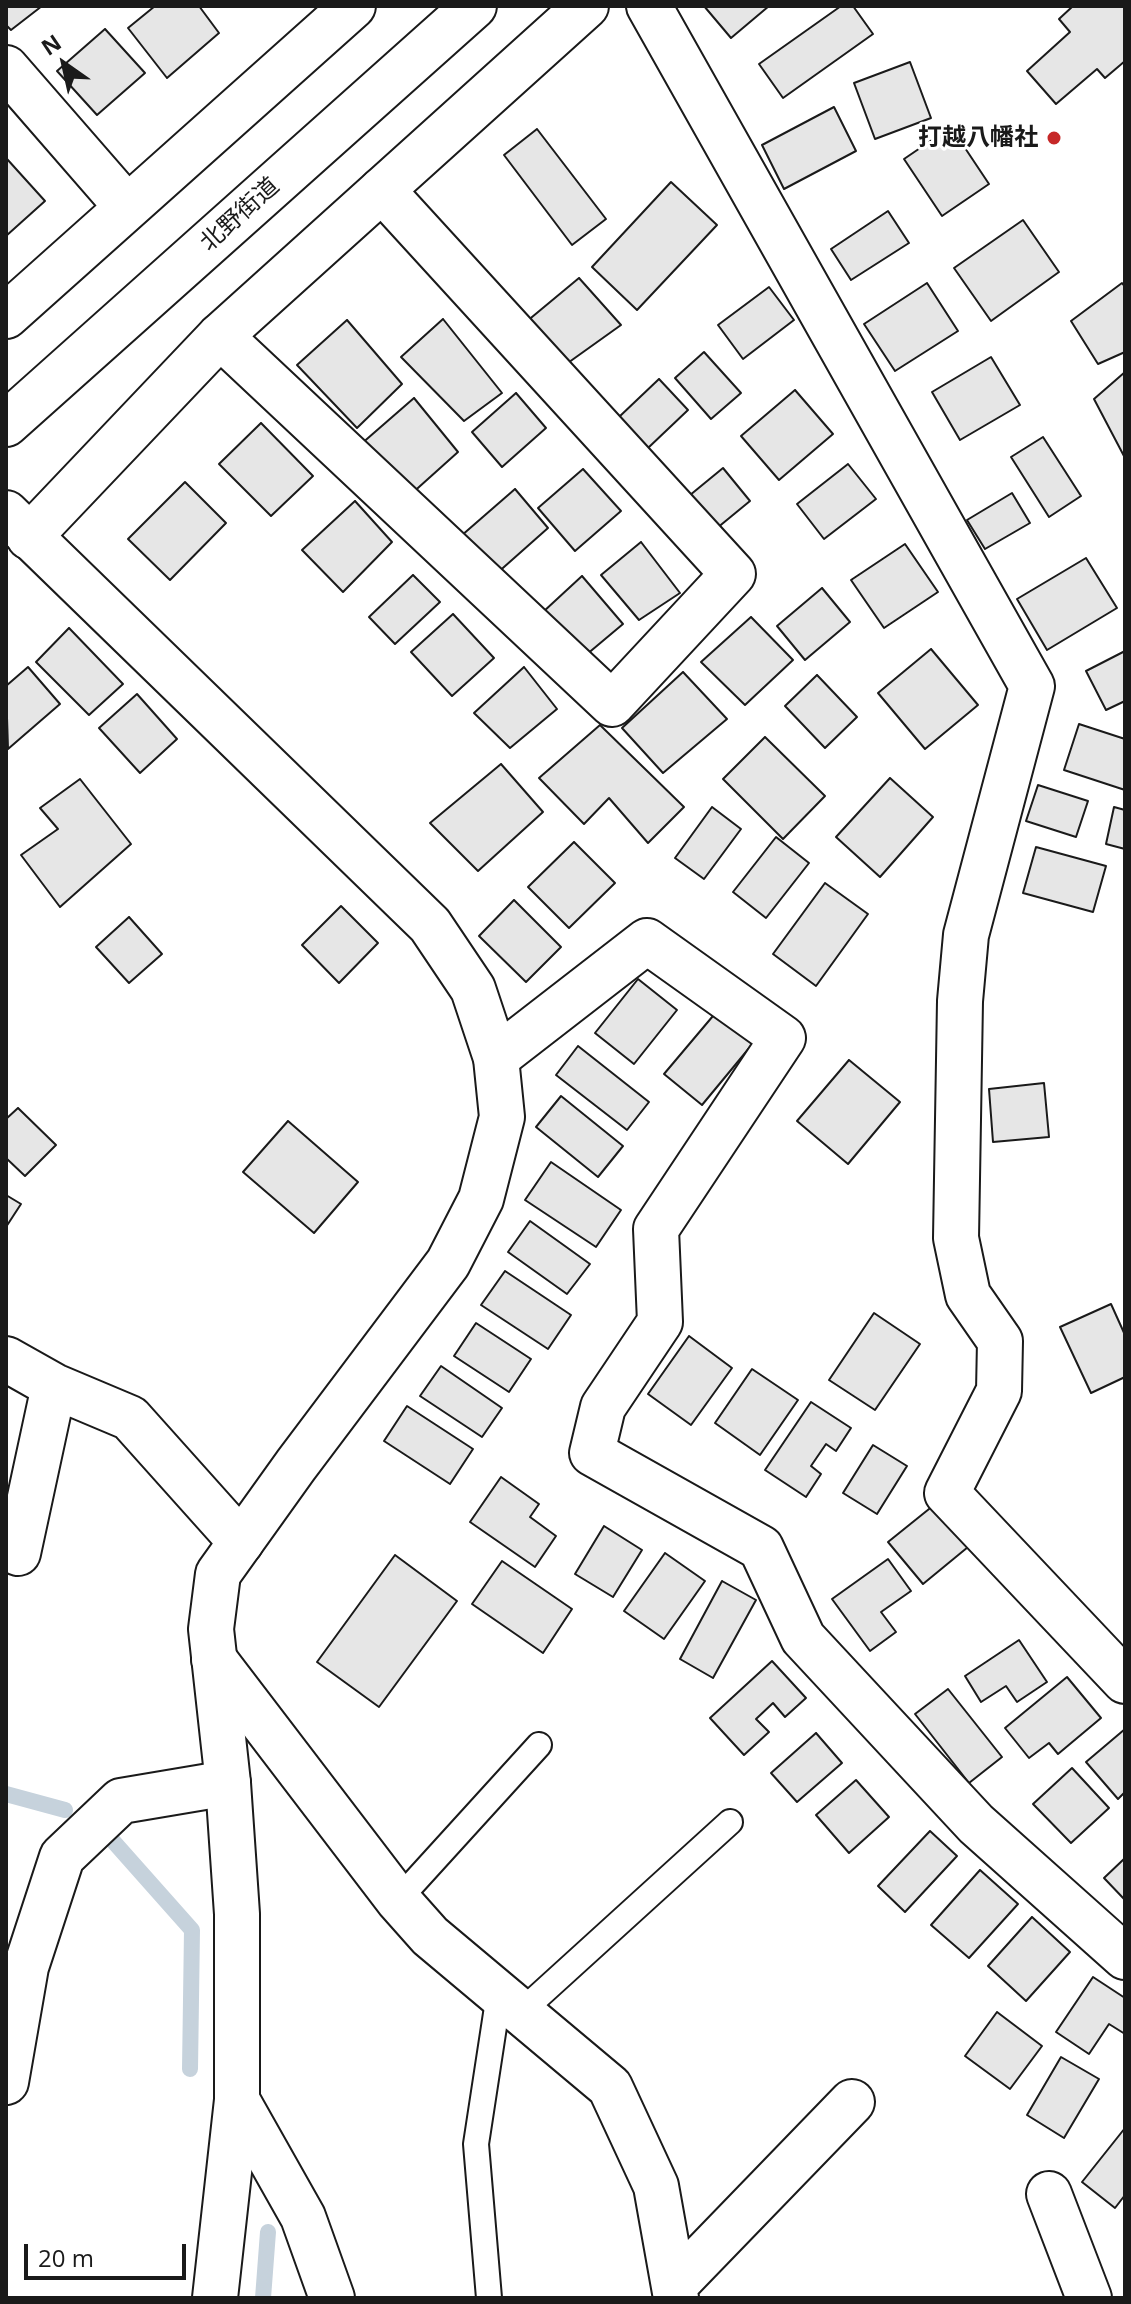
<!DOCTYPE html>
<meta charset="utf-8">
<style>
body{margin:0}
#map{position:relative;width:1131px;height:2304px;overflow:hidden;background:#fff;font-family:"Open Sans",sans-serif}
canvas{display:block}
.frame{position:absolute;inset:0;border:8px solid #1a1a1a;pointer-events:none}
.north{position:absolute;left:24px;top:24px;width:80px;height:80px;-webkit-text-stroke:6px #fff;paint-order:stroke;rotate:326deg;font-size:22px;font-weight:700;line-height:32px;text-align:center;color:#1a1a1a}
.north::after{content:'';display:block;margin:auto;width:28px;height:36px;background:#1a1a1a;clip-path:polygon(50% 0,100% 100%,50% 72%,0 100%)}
.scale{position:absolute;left:24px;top:2244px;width:162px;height:36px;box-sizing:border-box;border:4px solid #1a1a1a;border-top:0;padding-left:10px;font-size:24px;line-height:28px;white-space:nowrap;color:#1a1a1a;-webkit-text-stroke:6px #fff;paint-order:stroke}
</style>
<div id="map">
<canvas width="1131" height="2304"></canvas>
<div class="frame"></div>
<div class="north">N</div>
<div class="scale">20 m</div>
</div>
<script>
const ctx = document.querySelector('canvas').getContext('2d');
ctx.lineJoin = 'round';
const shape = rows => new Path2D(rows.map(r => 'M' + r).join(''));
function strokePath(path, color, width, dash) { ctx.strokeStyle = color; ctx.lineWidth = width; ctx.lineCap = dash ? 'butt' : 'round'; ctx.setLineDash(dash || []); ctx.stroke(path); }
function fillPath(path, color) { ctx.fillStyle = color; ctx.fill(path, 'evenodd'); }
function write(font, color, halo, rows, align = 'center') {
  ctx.font = font + ' "Open Sans","Noto Sans JP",sans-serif'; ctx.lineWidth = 6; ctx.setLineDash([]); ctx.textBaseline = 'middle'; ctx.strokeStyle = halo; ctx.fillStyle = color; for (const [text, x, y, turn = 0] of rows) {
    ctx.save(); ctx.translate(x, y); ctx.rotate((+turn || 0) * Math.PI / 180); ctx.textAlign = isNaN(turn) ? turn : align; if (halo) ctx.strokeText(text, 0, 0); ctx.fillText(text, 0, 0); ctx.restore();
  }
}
const stream = shape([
 [6,1794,65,1810],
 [113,1841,192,1930,190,2069],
 [263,2298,268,2232]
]);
const building = shape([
 [6,6,42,6,11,30,6,25,6,6],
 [155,6,199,6,219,33,167,78,128,28,155,6],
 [704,6,769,6,731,38,704,6],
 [841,6,853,6,873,34,783,98,759,64,841,6],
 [1073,6,1125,6,1125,61,1105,78,1097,69,1056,104,1027,71,1070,32,1059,19,1073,6],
 [105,29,145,73,97,115,57,71,105,29],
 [910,62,931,118,875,139,854,83,910,62],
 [834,107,856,151,784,189,762,145,834,107],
 [951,127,989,184,942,216,904,159,951,127],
 [537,129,606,219,572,245,504,155,537,129],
 [7,159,45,201,6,236,6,160,7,159],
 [671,182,717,225,637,310,592,267,671,182],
 [888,211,909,243,851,280,831,249,888,211],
 [1023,220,1059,272,991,321,954,268,1023,220],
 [579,278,621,325,565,365,526,322,579,278],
 [927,283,958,331,895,371,864,324,927,283],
 [1122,283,1125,287,1125,352,1098,364,1071,321,1122,283],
 [769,287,794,320,743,359,718,325,769,287],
 [443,319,502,393,464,421,401,357,443,319],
 [347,320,402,384,357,428,297,365,347,320],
 [704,352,741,393,711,419,675,378,704,352],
 [991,357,1020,405,960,440,932,392,991,357],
 [1125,372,1125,458,1094,399,1125,372],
 [659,379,688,410,648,448,619,417,659,379],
 [795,390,833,434,779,480,741,436,795,390],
 [516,393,546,428,502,467,472,432,516,393],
 [414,398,458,452,409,496,360,445,414,398],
 [261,423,313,476,271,516,219,464,261,423],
 [1043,437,1081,496,1049,517,1011,457,1043,437],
 [848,464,876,499,824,539,797,504,848,464],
 [723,468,750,501,711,533,684,500,723,468],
 [583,469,621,511,575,551,538,508,583,469],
 [185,482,226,523,170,580,128,539,185,482],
 [515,489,548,528,495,575,461,536,515,489],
 [1012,493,1030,523,985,549,967,520,1012,493],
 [355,501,392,542,343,592,302,550,355,501],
 [641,542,680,593,639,620,601,575,641,542],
 [905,544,938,592,884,628,851,580,905,544],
 [1086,558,1117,608,1047,650,1017,599,1086,558],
 [413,575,440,602,395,644,369,617,413,575],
 [582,576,623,624,586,655,543,612,582,576],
 [822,588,850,622,805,660,777,626,822,588],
 [453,614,494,658,452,696,411,652,453,614],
 [751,617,793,660,745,705,701,662,751,617],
 [69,628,123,684,89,715,36,662,69,628],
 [931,649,978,705,925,749,878,693,931,649],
 [1125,651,1125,701,1106,710,1086,671,1125,651],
 [28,667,60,704,8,749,6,686,28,667],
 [524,667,557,709,510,748,474,713,524,667],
 [683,672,727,719,663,773,622,728,683,672],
 [817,675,857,717,825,748,785,706,817,675],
 [137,694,177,739,140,773,99,728,137,694],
 [1079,724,1125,739,1125,790,1064,770,1079,724],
 [600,725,684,807,648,843,609,798,584,824,539,778,600,725],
 [765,737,825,796,783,839,723,779,765,737],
 [501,764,543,812,478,871,430,823,501,764],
 [890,778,933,817,880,877,836,837,890,778],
 [80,779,131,844,60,907,21,855,58,829,40,808,80,779],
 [1038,785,1088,801,1076,837,1026,821,1038,785],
 [712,807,741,829,704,879,675,858,712,807],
 [1114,807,1125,810,1125,849,1106,844,1114,807],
 [776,837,809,863,766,918,733,892,776,837],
 [574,842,615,883,569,928,528,887,574,842],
 [1036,847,1106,866,1093,912,1023,893,1036,847],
 [825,883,868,914,816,986,773,954,825,883],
 [514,900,561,947,526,982,479,936,514,900],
 [341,906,378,943,339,983,302,945,341,906],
 [129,917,162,954,129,983,96,947,129,917],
 [638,979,677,1010,634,1064,595,1033,638,979],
 [718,1010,755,1041,702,1105,664,1074,718,1010],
 [578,1046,649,1102,627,1130,556,1075,578,1046],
 [849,1060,900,1102,848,1164,797,1121,849,1060],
 [1044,1083,1049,1137,993,1142,989,1089,1044,1083],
 [561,1096,623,1146,598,1177,536,1127,561,1096],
 [18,1108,56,1145,25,1176,6,1158,6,1119,18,1108],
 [288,1121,358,1182,314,1233,243,1172,288,1121],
 [551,1162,621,1210,596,1247,525,1200,551,1162],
 [6,1195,21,1204,6,1227,6,1195],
 [530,1221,590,1264,567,1294,508,1252,530,1221],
 [505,1271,571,1315,548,1349,481,1305,505,1271],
 [1111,1304,1125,1335,1125,1377,1091,1393,1060,1327,1111,1304],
 [874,1313,920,1344,875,1410,829,1380,874,1313],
 [476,1323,531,1359,509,1392,454,1356,476,1323],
 [689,1336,732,1368,691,1425,648,1394,689,1336],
 [441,1366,502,1408,482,1437,420,1396,441,1366],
 [752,1369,798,1400,760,1455,715,1423,752,1369],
 [811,1402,851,1428,836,1451,826,1444,811,1466,821,1474,806,1497,765,1470,811,1402],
 [407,1406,473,1449,450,1484,384,1441,407,1406],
 [873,1445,907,1466,877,1514,843,1493,873,1445],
 [501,1477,539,1504,530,1517,556,1536,535,1567,470,1522,501,1477],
 [934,1505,968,1547,923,1584,888,1542,934,1505],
 [604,1526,642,1550,613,1597,575,1574,604,1526],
 [665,1553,705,1581,664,1639,624,1611,665,1553],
 [395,1555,457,1601,379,1707,317,1662,395,1555],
 [888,1559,911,1591,881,1612,896,1632,870,1651,832,1599,888,1559],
 [502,1561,572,1609,543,1653,472,1604,502,1561],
 [722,1581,756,1600,713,1678,680,1659,722,1581],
 [1019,1640,1047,1682,1017,1702,1006,1686,981,1702,965,1676,1019,1640],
 [772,1661,806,1698,785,1717,773,1703,756,1719,769,1732,744,1755,710,1718,772,1661],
 [1067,1677,1101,1718,1058,1754,1049,1743,1029,1758,1005,1728,1067,1677],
 [948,1689,1002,1757,969,1783,915,1714,948,1689],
 [1125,1729,1125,1792,1118,1799,1086,1762,1125,1729],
 [816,1733,842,1763,797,1802,771,1773,816,1733],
 [1072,1768,1109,1808,1071,1843,1033,1804,1072,1768],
 [856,1780,889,1817,849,1853,816,1815,856,1780],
 [930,1831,957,1856,905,1912,878,1886,930,1831],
 [1125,1858,1125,1900,1104,1878,1125,1858],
 [980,1870,1018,1904,969,1958,931,1925,980,1870],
 [1032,1917,1070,1952,1026,2001,988,1966,1032,1917],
 [1093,1977,1125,1998,1125,2034,1109,2024,1089,2054,1056,2032,1093,1977],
 [997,2012,1042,2046,1010,2089,965,2056,997,2012],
 [1061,2057,1099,2079,1064,2138,1027,2115,1061,2057],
 [1125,2128,1125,2195,1115,2208,1082,2182,1125,2128]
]);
const service = shape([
 [398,1900,539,1745],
 [521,2012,730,1822],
 [489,2298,476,2144,499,1994]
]);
const minor = shape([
 [649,6,1032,686,966,935,960,1001,956,1238,968,1295,1000,1341,999,1391,947,1493,1125,1681],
 [6,68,127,207],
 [220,336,612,704,733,574,382,190],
 [496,1058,647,941,783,1038,656,1229,660,1322,603,1407,592,1453,761,1548,803,1638,976,1824,1125,1957],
 [6,1359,54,1386,130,1418,241,1542],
 [18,1553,54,1386],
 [214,1659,398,1900,430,1936,610,2087,656,2186,676,2298],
 [6,2082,26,1967,62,1857,121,1801,228,1783],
 [237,2100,303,2217,332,2298],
 [1049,2194,1089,2298],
 [674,2286,852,2102]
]);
const tertiary = shape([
 [6,513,430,925,473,989,496,1058,502,1117,481,1199,448,1263,296,1465,218,1574,211,1629,228,1783,237,1914,237,2100,215,2298]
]);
const secondary = shape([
 [6,316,353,6],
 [6,424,474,6],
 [29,537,220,336,586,6]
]);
const markers = [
 [1054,138,8,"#c62828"]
];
const poiNames = [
 ["打越八幡社",1038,138]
];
const streetNames = [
 ["北野街道",240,215,-42]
];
strokePath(stream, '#c6d2dc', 16);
fillPath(building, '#e6e6e6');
strokePath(building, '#1a1a1a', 2);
strokePath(service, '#1a1a1a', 28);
strokePath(minor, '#1a1a1a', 48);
strokePath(tertiary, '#1a1a1a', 48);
strokePath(secondary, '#1a1a1a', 48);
strokePath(service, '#fff', 24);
strokePath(minor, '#fff', 44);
strokePath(tertiary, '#fff', 44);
strokePath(secondary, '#fff', 44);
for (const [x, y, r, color] of markers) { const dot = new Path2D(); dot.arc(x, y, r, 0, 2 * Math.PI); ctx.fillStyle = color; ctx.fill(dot); strokePath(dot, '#fff', 3); }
write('bold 24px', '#1a1a1a', '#fff', poiNames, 'right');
write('24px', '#1a1a1a', '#fff', streetNames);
</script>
